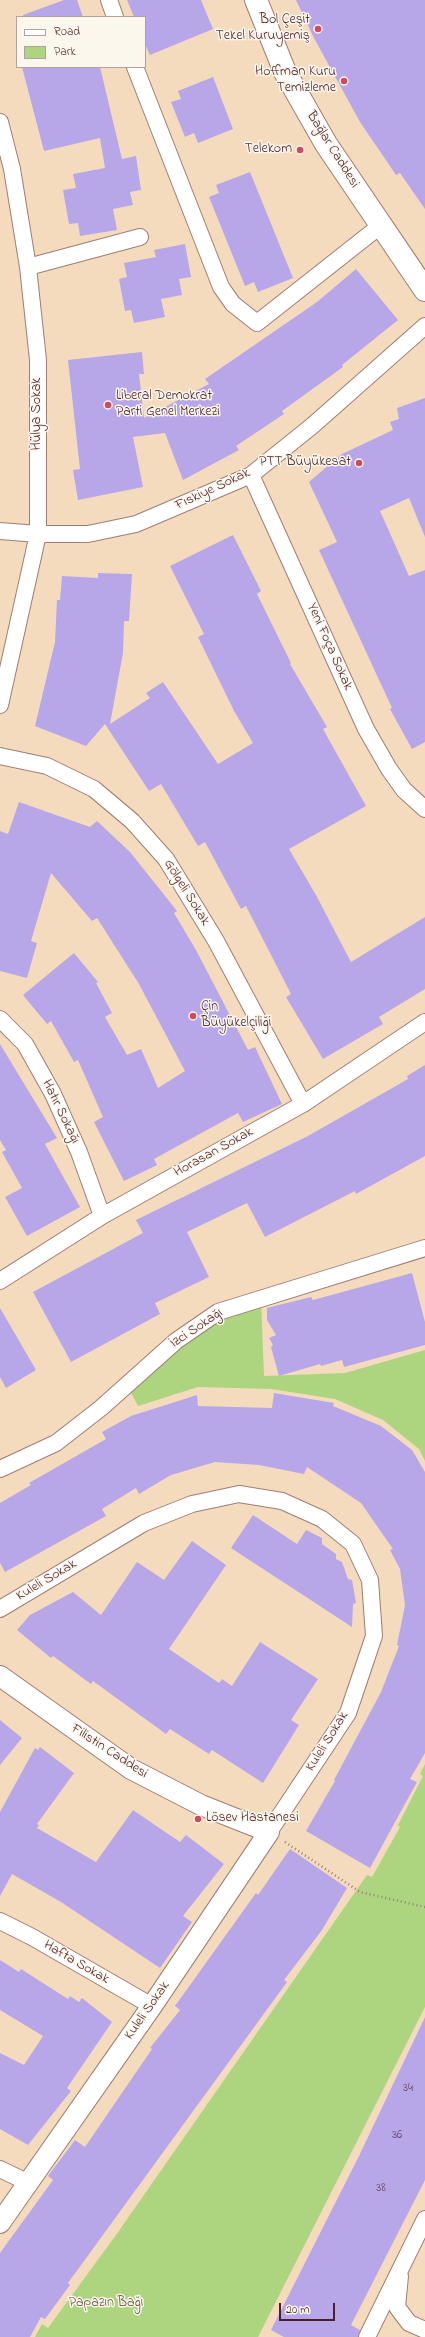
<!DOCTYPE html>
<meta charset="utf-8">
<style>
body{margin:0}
#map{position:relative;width:425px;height:2337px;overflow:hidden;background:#f4dbbe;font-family:"Indie Flower",sans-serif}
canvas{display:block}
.legend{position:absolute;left:16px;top:16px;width:130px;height:52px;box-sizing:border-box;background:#fbf7ec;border:1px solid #b4a19f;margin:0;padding:5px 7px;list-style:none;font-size:12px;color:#4a1f2b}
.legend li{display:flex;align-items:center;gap:8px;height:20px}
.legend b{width:20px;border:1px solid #b4a19f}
.scale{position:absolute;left:279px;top:2303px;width:56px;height:18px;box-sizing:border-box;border:2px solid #4a1f2b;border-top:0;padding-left:5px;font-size:12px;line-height:14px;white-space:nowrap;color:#4a1f2b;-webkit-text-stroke:3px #fbf7ec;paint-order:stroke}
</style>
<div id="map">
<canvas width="425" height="2337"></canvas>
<ul class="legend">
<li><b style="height:5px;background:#fff"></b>Road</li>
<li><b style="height:11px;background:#add580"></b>Park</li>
</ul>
<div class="scale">20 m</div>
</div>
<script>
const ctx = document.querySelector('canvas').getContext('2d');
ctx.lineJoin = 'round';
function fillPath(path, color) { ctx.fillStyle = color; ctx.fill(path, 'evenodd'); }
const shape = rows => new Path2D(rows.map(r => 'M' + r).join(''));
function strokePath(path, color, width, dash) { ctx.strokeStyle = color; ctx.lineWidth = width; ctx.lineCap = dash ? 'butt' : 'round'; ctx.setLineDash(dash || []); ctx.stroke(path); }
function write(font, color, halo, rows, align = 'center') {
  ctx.font = font + ' "Indie Flower",sans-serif'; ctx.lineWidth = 3; ctx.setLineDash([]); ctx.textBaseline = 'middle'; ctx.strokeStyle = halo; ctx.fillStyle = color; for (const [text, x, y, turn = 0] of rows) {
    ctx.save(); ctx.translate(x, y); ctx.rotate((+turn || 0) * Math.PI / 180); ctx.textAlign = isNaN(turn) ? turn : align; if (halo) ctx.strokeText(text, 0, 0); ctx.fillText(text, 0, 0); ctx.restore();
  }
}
const green = shape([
 [261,1298,264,1376,345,1373,425,1350,425,1461,419,1449,383,1420,335,1399,271,1389,198,1387,138,1406,127,1385,176,1341],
 [425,1764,425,2007,258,2337,35,2337,42,2324,48,2328,116,2235,367,1875,372,1877,400,1827,398,1825,423,1776,420,1774]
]);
const building = shape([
 [64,0,77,0,83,17,23,17,23,15],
 [127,0,201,0,213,29,150,55,145,44,145,17,134,17],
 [296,0,425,0,425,209,400,173,396,175,360,122,314,38],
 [22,67,100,67,122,159,136,156,141,190,130,192,133,205,113,209,117,230,80,236,78,223,69,224,63,190,76,188,73,174,105,168,100,138,44,151],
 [213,77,233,129,198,143,194,133,185,137,171,102,181,99,178,91],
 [250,172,293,278,258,292,254,282,245,286,209,197,219,193,216,185],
 [185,244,191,277,179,279,182,295,161,299,165,317,134,323,131,310,125,311,119,279,127,277,124,263,156,257,154,250],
 [356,269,398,320,342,365,343,367,282,411,284,414,236,446,239,450,183,480,165,433,133,437,143,487,78,500,73,470,80,469,68,360,142,352,144,374,139,374,144,418,209,384,205,379,317,302],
 [425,398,425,537,409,498,380,511,409,576,425,570,425,742,412,749,390,709,392,708,319,550,337,542,309,482,342,454,393,430,390,422,399,419,397,408],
 [233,535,261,591,257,594,291,663,290,664,327,727,323,729,366,806,289,849,316,895,351,962,425,917,425,989,379,1017,383,1024,323,1059,286,997,291,994,246,906,241,909,205,842,198,846,161,784,149,791,105,724,86,746,35,726,55,642,57,600,60,600,62,576,98,578,98,573,132,574,129,621,124,621,123,653,110,724,150,698,146,693,163,682,218,764,253,743,234,711,198,637,204,634,170,566],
 [19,802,90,827,97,821,130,852,177,911,174,913,196,950,248,1050,255,1047,282,1104,243,1122,238,1113,154,1159,157,1165,124,1181,94,1122,103,1117,78,1060,74,1062,51,1021,47,1024,23,995,74,953,98,982,96,983,112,1013,105,1017,127,1055,141,1049,158,1088,185,1071,139,984,97,918,92,921,51,873,31,941,37,943,27,978,0,971,0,831,8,834],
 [0,1044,57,1138,45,1144,80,1207,27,1236,5,1197,22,1188,2,1152,6,1150,0,1140],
 [425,1065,425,1156,356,1194,355,1191,265,1237,247,1203,187,1232,209,1277,155,1303,160,1314,71,1362,33,1292,143,1233,136,1220,308,1136,408,1079,407,1076],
 [412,1273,425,1322,425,1345,344,1367,342,1360,321,1366,320,1364,279,1376,271,1347,273,1345,269,1338,276,1335,267,1320,267,1308,311,1297,313,1300],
 [0,1308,36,1370,6,1388,0,1377],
 [274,1393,334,1403,333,1406,381,1426,412,1450,425,1472,425,1753,410,1779,417,1782,370,1868,306,1831,335,1781,334,1780,381,1692,399,1646,397,1645,405,1605,400,1569,390,1550,393,1549,361,1503,307,1467,304,1474,259,1465,215,1462,171,1475,139,1494,136,1488,102,1509,106,1516,5,1572,0,1563,0,1503,31,1485,29,1483,106,1439,102,1432,131,1416,197,1395,198,1406,272,1408],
 [253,1515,297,1544,306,1530,322,1538,322,1544,336,1554,336,1559,342,1562,348,1579,352,1580,356,1603,353,1604,352,1627,231,1548],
 [192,1541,226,1565,169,1649,219,1683,222,1679,232,1686,260,1642,318,1679,291,1720,299,1725,263,1783,212,1750,209,1754,170,1729,166,1734,93,1681,91,1684,53,1656,51,1658,17,1630,30,1615,73,1592,101,1615,137,1562,164,1580],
 [0,1720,22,1738,0,1765],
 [40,1747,74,1773,37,1824,39,1825,37,1828,96,1862,133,1810,180,1842,186,1835,224,1864,183,1916,192,1922,160,1968,61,1902,12,1874,0,1896,0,1812,35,1748,38,1750],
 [290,1849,347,1888,322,1930,284,1980,287,1982,68,2283,70,2285,45,2319,41,2317,30,2337,0,2337,0,2253,53,2180,48,2176,75,2140,85,2147,152,2049,150,2048,180,2010,175,2006,256,1893,258,1895],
 [0,1960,19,1972,21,1969,68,1999,70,1996,79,2002,82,1998,112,2022,67,2088,71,2091,28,2145,0,2129,0,2053,24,2065,43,2036,0,2010],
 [425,2017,425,2180,351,2325,360,2330,358,2337,284,2337,271,2330,359,2156]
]);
const path = shape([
 [285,1842,360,1892,425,1907]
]);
const minor = shape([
 [109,0,115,17],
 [135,67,221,287,233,304,257,323,380,226],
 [0,122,12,169,28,267,38,360,38,534,0,705],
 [28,267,140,237],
 [251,475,366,729,389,769,404,790,425,809],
 [0,531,38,534,88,534,136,524,251,475,312,426,425,326],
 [0,756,47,766,94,789,132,821,166,859,216,941,303,1104],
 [0,1019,25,1044,53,1094,79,1152,102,1216],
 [0,1281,102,1216,303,1104,425,1022],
 [0,1469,56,1443,101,1408,176,1341,218,1312,425,1248],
 [0,1609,144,1523,192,1504,239,1494,282,1501,322,1519,353,1544,370,1580,374,1636,348,1713,269,1832],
 [0,1921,32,1937,152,2006],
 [0,2169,29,2183],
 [400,2276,397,2307,409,2323,425,2330],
 [367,2337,425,2219]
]);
const tertiary = shape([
 [0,1676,131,1769,201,1805,269,1832,152,2006,0,2223]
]);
const secondary = shape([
 [256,0,285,72,326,144,425,290]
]);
const markers = [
 [318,29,4,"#d1495b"],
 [344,81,4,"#d1495b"],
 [300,150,4,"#d1495b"],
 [108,405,4,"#d1495b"],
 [359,463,4,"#d1495b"],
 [193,1016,4,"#d1495b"],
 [198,1819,4,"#d1495b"]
];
const numberNames = [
 ["34",408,2089],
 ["36",397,2136],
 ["38",381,2189]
];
const poiNames = [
 ["Bol Çeşit",310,21],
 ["Tekel Kuruyemiş",310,37],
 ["Hoffman Kuru",336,73],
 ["Temizleme",336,89],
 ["Telekom",292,150],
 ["Liberal Demokrat",116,397,"left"],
 ["Parti Genel Merkezi",116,413,"left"],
 ["PTT Büyükesat",351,463],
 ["Çin",201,1008,"left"],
 ["Büyükelçiliği",201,1024,"left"],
 ["Lösev Hastanesi",206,1819,"left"]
];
const streetNames = [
 ["Bağlar Caddesi",332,150,58],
 ["Hülya Sokak",38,414,-90],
 ["Fıskiye Sokak",213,490,-25],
 ["Yeni Foça Sokak",329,647,66],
 ["Gölgeli Sokak",186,893,58],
 ["Hatır Sokağı",60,1112,64],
 ["Horasan Sokak",214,1153,-29],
 ["İzci Sokağı",197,1329,-34],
 ["Kuleli Sokak",47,1581,-31],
 ["Kuleli Sokak",328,1742,-58],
 ["Filistin Caddesi",109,1752,33],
 ["Hafta Sokak",76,1963,30],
 ["Kuleli Sokak",148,2011,-55]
];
const parkNames = [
 ["Papazın Bağı",106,2304]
];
fillPath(green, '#add580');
fillPath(building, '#b7a7e9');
strokePath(minor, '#9f7d74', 18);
strokePath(tertiary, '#9f7d74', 22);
strokePath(secondary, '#9f7d74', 24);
strokePath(path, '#9f7d74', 2.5, [1, 3]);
strokePath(minor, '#fff', 16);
strokePath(tertiary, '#fff', 20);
strokePath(secondary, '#fff', 22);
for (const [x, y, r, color] of markers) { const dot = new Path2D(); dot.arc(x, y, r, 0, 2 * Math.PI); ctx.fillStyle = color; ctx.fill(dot); strokePath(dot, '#fbf7ec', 1.5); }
write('12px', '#65415a', null, numberNames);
write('14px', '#4a1f2b', '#fbf7ec', poiNames, 'right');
write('14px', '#4a1f2b', '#fbf7ec', streetNames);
write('14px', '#685644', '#fbf7ec', parkNames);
</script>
